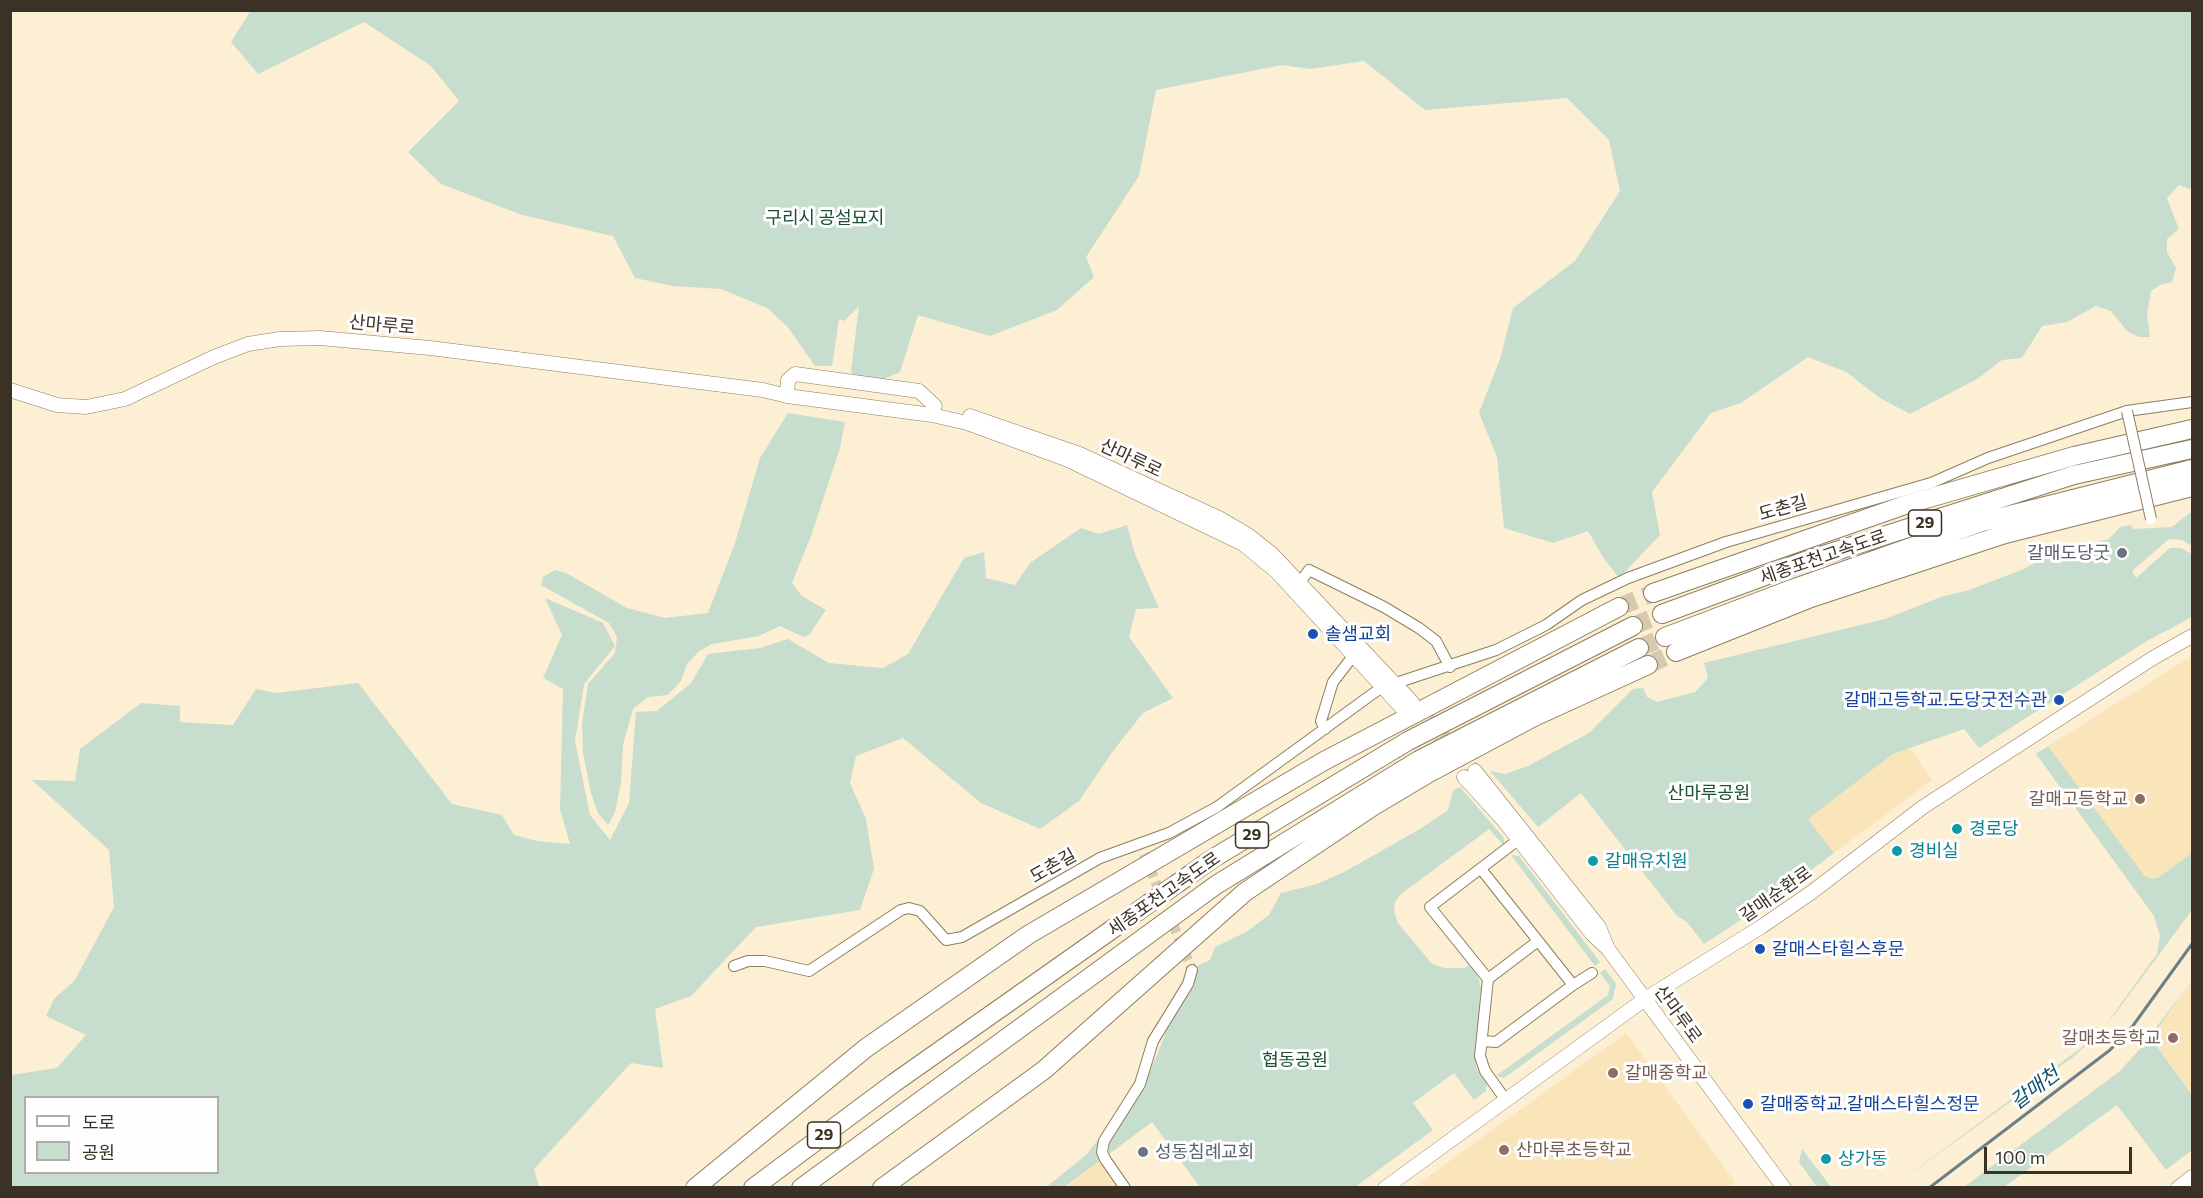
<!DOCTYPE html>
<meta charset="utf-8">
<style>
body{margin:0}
#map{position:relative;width:2203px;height:1198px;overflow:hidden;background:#fdefd3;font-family:Commissioner,"Noto Sans KR",sans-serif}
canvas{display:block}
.frame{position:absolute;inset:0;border:12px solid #3a3325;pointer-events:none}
.legend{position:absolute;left:24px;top:1096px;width:195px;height:78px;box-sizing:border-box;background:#fefefe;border:2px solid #b0ada7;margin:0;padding:8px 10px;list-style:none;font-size:18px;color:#3a3325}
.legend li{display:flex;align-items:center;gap:12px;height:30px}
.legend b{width:30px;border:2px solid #b0ada7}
.scale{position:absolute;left:1984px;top:1147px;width:148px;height:27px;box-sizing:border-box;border:3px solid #3a3325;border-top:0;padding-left:8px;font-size:18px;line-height:21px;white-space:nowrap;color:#3a3325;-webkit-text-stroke:4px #fefefe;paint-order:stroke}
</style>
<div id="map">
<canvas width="2203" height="1198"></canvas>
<div class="frame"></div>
<ul class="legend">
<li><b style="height:8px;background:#fff"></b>도로</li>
<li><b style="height:16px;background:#c7ddce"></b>공원</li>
</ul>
<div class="scale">100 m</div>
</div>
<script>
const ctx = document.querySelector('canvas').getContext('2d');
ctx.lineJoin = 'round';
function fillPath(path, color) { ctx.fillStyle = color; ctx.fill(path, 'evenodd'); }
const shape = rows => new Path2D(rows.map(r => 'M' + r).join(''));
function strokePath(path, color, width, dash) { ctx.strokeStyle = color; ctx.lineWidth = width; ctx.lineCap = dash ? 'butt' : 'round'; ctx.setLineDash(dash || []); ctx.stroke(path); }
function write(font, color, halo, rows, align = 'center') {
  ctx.font = font + ' Commissioner,"Noto Sans KR",sans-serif'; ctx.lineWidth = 6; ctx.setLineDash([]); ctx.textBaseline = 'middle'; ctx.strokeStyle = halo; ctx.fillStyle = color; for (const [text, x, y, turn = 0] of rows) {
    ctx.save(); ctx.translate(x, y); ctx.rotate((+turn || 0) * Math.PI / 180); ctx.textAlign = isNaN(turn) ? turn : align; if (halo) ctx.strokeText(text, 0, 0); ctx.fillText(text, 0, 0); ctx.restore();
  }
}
const built = shape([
 [2192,656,2192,853,2162,876,2152,879,2141,873,2048,746],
 [1910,748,1932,780,1834,853,1808,819,1893,754],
 [2192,982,2192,1095,2154,1040,2156,1031],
 [1626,1033,1735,1182,1727,1187,1414,1187],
 [1100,1161,1119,1187,1064,1188]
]);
const green = shape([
 [251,10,2192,11,2192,190,2179,185,2167,198,2179,229,2167,239,2167,252,2176,268,2172,282,2160,285,2151,291,2147,314,2150,337,2139,337,2127,331,2111,311,2096,306,2067,322,2042,326,2022,358,2002,360,1977,379,1910,414,1880,398,1846,372,1808,357,1741,403,1711,413,1652,492,1660,535,1619,578,1603,557,1588,531,1553,543,1504,528,1497,457,1479,413,1501,356,1513,308,1575,261,1620,191,1609,140,1567,98,1425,110,1364,61,1310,69,1282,65,1156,90,1139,176,1086,257,1094,277,1057,310,990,336,918,315,900,372,879,381,853,376,851,371,859,306,844,321,839,319,832,366,815,366,787,326,767,308,721,289,673,286,635,278,613,236,522,215,441,184,408,152,459,101,431,66,364,22,258,74,231,42],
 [788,413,845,422,840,448,811,536,792,583,802,596,826,610,809,635,803,637,780,626,759,636,712,644,699,651,687,664,681,681,668,695,648,697,633,709,623,745,621,783,615,812,608,825,598,813,591,793,583,753,582,724,588,684,615,653,617,637,609,623,541,585,543,577,555,570,566,573,627,608,665,618,708,613,735,543,760,458],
 [2192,511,2192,546,2182,540,2169,539,2132,571,2136,578,2170,548,2181,548,2192,554,2192,617,2145,642,1979,748,1964,729,1893,754,1808,819,1834,853,1761,907,1704,944,1687,922,1677,916,1581,793,1538,827,1490,771,1505,774,1528,766,1589,733,1633,689,1643,688,1647,697,1657,702,1695,692,1708,678,1704,663,1885,619,1941,597,1969,590,2024,569,2066,545,2083,545,2109,539,2120,527,2130,525,2134,529,2172,527],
 [1127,525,1135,554,1159,608,1136,609,1129,637,1173,698,1143,713,1113,751,1079,801,1040,829,981,803,903,738,856,756,850,783,866,819,874,869,860,910,756,927,691,996,655,1009,663,1068,631,1063,534,1169,539,1187,11,1187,11,1075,57,1068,86,1035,46,1016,54,999,75,980,114,907,109,850,32,780,75,781,80,749,141,703,180,706,180,722,233,725,256,689,276,693,358,683,452,804,502,815,514,835,537,841,570,844,560,809,563,689,543,678,562,635,545,598,603,623,615,646,584,684,575,741,590,815,610,840,629,803,636,712,657,711,691,683,708,654,760,648,788,639,829,663,883,668,908,654,964,558,984,552,986,578,1015,585,1030,563,1081,528,1099,534],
 [26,1098,218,1098,218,1172,26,1172],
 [2048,746,2144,875,2152,879,2159,877,2192,853,2192,910,2115,1014,2091,1041,2073,1057,1892,1187,2081,1048,2107,1023,2157,954,2160,936,2154,916,2036,754],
 [1460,787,1504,838,1504,846,1489,829,1401,894,1395,902,1394,912,1398,923,1432,964,1444,968,1465,968,1469,965,1478,977,1481,988,1475,1058,1477,1070,1487,1084,1486,1091,1474,1100,1454,1073,1413,1103,1433,1130,1355,1187,1200,1187,1152,1122,1109,1154,1108,1143,1145,1084,1167,1030,1194,986,1197,966,1210,960,1215,947,1246,932,1269,915,1281,893,1317,884,1344,872,1420,829,1448,810,1453,791],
 [1511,855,1519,856,1600,962,1595,966],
 [1605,969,1616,984,1613,999,1504,1078,1496,1076,1608,995,1610,986,1600,973],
 [2192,980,2156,1031,2154,1039,2157,1046,2192,1095,2192,1150,2166,1170,2117,1105,2004,1187,1964,1187,2120,1071,2139,1050],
 [1104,1132,1097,1146,1100,1161,1064,1187,1045,1188,1085,1156],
 [1802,1149,1831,1187,1817,1187,1799,1162]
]);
const stream = shape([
 [1929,1188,2110,1050,2132,1027,2192,944]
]);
const streetTunnel = shape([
 [1144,854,1192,970]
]);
const secondaryTunnel = shape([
 [1414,704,1475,771],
 [1404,711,1464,777]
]);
const highwayTunnel = shape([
 [1619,607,1653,593],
 [1633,626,1662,614],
 [1639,648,1665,637],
 [1648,665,1676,652]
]);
const street = shape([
 [1296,588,1309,570,1384,607,1419,628,1436,641,1450,667],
 [1396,683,1496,650,1546,625,1582,600,1628,578,1726,542,1931,483,1988,458,2127,411,2192,402],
 [1325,729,1321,721,1333,682,1357,651],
 [1481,869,1573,985,1496,1042,1482,1041],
 [734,966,748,961,765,961,809,971,901,910,909,908,920,911,946,940,962,937,1100,858,1169,833,1217,807,1382,687],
 [1488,979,1538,941],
 [1573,985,1592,973],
 [1505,1099,1485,1071,1480,1056,1488,979,1430,907,1518,840],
 [1125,1188,1105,1159,1102,1152,1104,1141,1140,1084,1153,1041,1188,984,1192,970]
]);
const secondary = shape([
 [10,390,57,405,86,407,125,399,214,357,248,344,280,339,320,338,430,348,707,383,763,390,787,396,932,415,967,423,1068,460,1243,544,1276,571,1401,707],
 [787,396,788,380,795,374,919,391,935,406],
 [970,416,1080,454,1219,518,1248,535,1272,554,1412,702],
 [1464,777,1504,821,1592,934,1608,949,1599,927,1475,771],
 [1608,949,1784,1188],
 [1385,1188,1645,999,1761,927,1812,892,1923,807,2153,658,2192,636],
 [2178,1188,2192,1177]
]);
const highway = shape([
 [1653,593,1905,505,2074,456,2192,429],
 [1662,614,1808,560,2074,475,2192,449],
 [1665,637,1789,590,1982,522,2192,469],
 [1676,652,1811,598,2005,534,2192,487],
 [695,1188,866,1048,1028,935,1324,761,1619,607],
 [753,1188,894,1083,1212,859,1408,741,1633,626],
 [801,1188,1216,885,1419,760,1639,648],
 [882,1188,1044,1070,1245,892,1372,807,1429,773,1534,717,1648,665]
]);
const streetBridge = shape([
 [2127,411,2151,519]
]);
const markers = [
 [2122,553,6,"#6b7280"],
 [1313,634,6,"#1a4fb4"],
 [2059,700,6,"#1a4fb4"],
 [2140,799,6,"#8d6e63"],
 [1957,829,6,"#0f9aa8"],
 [1897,851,6,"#0f9aa8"],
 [1593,861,6,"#0f9aa8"],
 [1760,949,6,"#1a4fb4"],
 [2173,1038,6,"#8d6e63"],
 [1613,1073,6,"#8d6e63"],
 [1748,1104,6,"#1a4fb4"],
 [1504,1150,6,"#8d6e63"],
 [1143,1152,6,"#6b7280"],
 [1826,1159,6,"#0f9aa8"]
];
const shields = [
 [1925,523,33],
 [1252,835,33],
 [824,1135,33]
];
const shieldNames = [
 ["29",1925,523],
 ["29",1252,835],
 ["29",824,1135]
];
const parkNames = [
 ["구리시 공설묘지",825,218],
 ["산마루공원",1709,793],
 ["협동공원",1295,1060]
];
const streetNames = [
 ["산마루로",382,325,5],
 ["산마루로",1131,458,25],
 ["도촌길",1783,508,-16],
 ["세종포천고속도로",1823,557,-19],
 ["도촌길",1053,866,-30],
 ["세종포천고속도로",1164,894,-35],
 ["갈매순환로",1776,894,-35],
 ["산마루로",1678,1014,54]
];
const worshipNames = [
 ["갈매도당굿",2110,553],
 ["성동침례교회",1155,1152,"left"]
];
const transitNames = [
 ["솔샘교회",1325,634],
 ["갈매고등학교.도당굿전수관",2047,700,"right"],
 ["갈매스타힐스후문",1772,949],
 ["갈매중학교.갈매스타힐스정문",1760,1104]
];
const educationNames = [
 ["갈매고등학교",2128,799],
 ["갈매초등학교",2161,1038],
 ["갈매중학교",1625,1073,"left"],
 ["산마루초등학교",1516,1150,"left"]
];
const cultureNames = [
 ["경로당",1969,829],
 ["경비실",1909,851],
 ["갈매유치원",1605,861],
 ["상가동",1838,1159]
];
const waterNames = [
 ["갈매천",2035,1088,-37]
];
fillPath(built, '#fae5bb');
fillPath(green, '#c7ddce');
strokePath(stream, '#6a8189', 3);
strokePath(streetTunnel, '#d6c9b0', 10, [10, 5]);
strokePath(secondaryTunnel, '#d6c9b0', 14, [14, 7]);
strokePath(highwayTunnel, '#d6c9b0', 18, [18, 9]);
strokePath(street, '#8d7e5e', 12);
strokePath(secondary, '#8d7e5e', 15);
strokePath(highway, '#8d7e5e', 20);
strokePath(street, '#fff', 10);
strokePath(secondary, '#fff', 14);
strokePath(highway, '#fff', 18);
strokePath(streetBridge, '#8d7e5e', 12, []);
strokePath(streetBridge, '#fff', 10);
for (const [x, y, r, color] of markers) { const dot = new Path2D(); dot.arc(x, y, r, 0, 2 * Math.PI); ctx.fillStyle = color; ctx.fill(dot); strokePath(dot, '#fefefe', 2); }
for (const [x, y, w] of shields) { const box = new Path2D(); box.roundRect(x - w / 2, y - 13, w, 26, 4.5); ctx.fillStyle = '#fefefe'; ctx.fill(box); strokePath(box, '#3a3325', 1.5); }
write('bold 16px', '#3a3325', null, shieldNames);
write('18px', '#1a5033', '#fefefe', parkNames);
write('18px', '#3a3325', '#fefefe', streetNames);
write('18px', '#5b616d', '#fefefe', worshipNames, 'right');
write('18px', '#164399', '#fefefe', transitNames, 'left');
write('18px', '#785e54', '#fefefe', educationNames, 'right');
write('18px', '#0d838f', '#fefefe', cultureNames, 'left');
write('italic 20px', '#0f516c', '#fefefe', waterNames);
</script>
